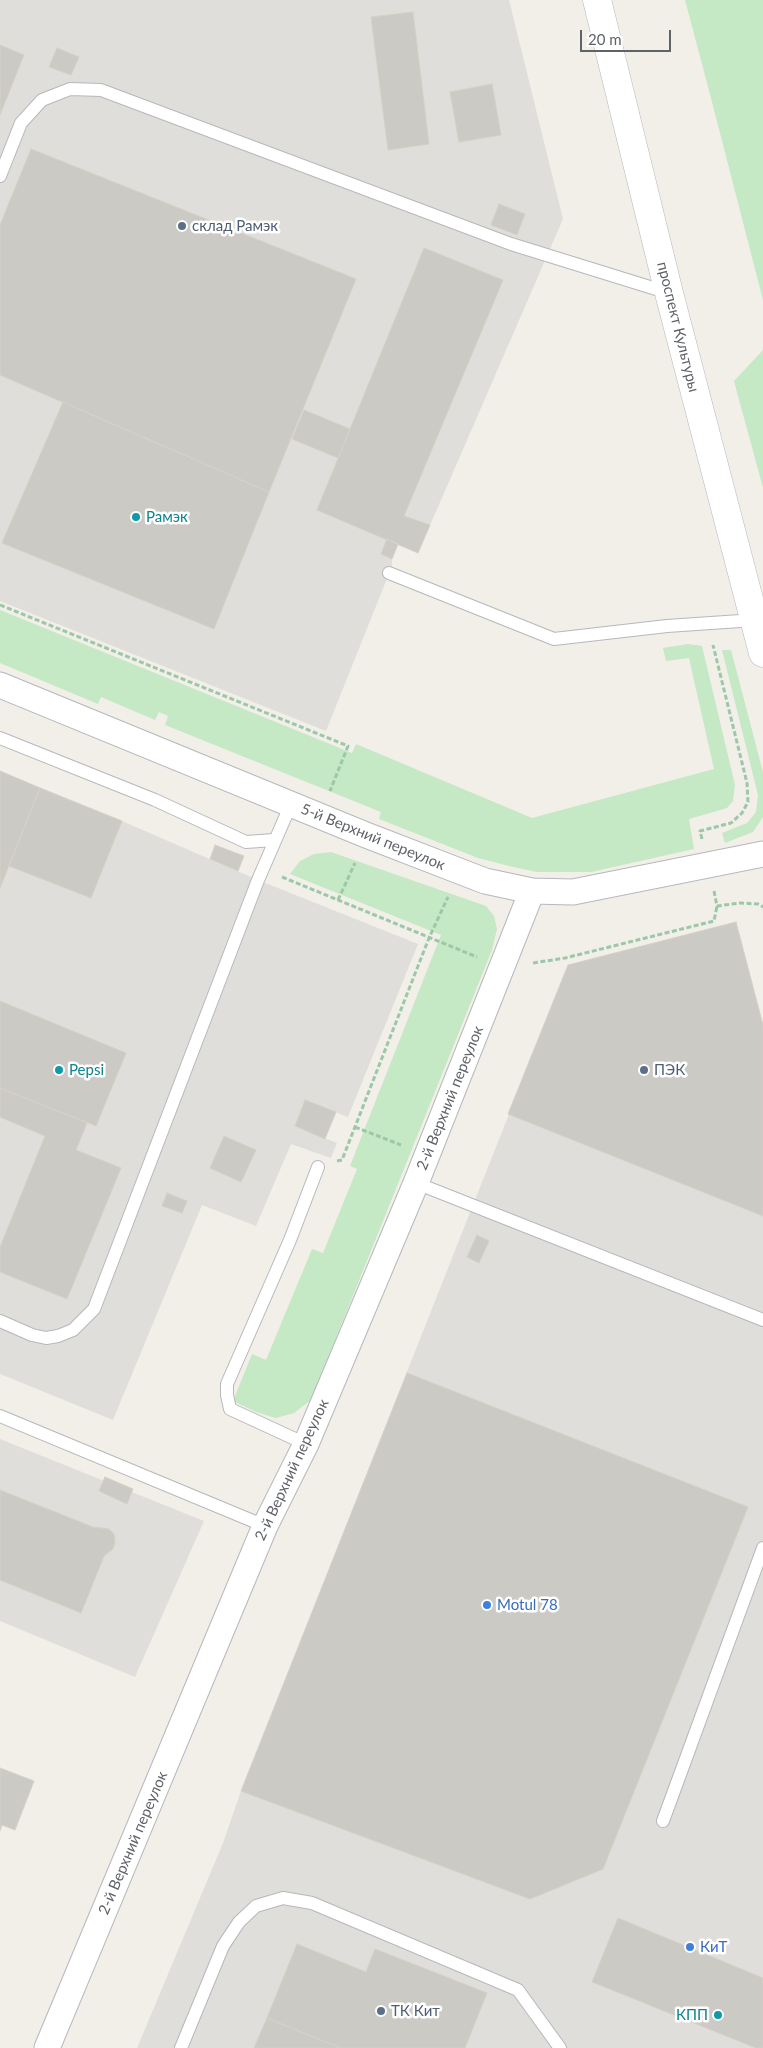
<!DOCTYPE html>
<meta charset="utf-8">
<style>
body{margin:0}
#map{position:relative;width:763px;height:2048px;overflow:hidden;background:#f1efe8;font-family:Lato,sans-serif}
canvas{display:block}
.scale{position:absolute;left:580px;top:30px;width:91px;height:22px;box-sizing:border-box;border:2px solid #5f6368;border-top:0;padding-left:6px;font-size:15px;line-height:18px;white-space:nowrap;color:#5f6368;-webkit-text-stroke:4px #fff;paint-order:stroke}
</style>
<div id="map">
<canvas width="763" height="2048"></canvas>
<div class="scale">20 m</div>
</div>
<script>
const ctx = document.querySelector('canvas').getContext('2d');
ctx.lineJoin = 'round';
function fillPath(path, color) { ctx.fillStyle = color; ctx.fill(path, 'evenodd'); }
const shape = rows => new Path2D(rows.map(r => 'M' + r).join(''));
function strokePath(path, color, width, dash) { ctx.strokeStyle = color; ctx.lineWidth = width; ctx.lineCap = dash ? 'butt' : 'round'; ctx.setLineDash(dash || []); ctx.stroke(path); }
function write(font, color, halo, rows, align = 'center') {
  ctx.font = font + ' Lato,sans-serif'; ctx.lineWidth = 5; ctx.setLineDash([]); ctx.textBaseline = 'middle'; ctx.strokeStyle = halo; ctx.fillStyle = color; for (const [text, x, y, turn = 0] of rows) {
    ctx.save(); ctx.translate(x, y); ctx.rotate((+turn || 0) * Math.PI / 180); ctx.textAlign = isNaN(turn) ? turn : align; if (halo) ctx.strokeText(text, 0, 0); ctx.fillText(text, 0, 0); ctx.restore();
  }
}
const industrial = shape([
 [0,0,509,0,563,219,418,553,398,544,392,559,392,566,326,731,0,601],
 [0,771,122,821,258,880,418,944,348,1117,305,1101,295,1126,337,1143,331,1158,291,1144,256,1226,202,1205,113,1420,0,1374],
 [736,922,763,1025,763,2048,137,2048,223,1843,241,1791,568,965],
 [0,1439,204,1521,135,1677,0,1621]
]);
const green = shape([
 [685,0,763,0,763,300,711,98],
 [763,350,763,488,734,381],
 [0,610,352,753,356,744,532,818,714,769,689,658,666,661,663,648,688,644,702,646,735,785,733,801,727,808,689,819,694,849,591,872,537,872,509,866,478,858,379,819,381,812,165,725,168,716,159,712,155,720,101,697,98,704,0,663],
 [722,650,731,650,763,772,763,817,753,832,725,843,722,833,747,823,756,812,758,795],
 [331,852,486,906,494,916,497,929,492,950,311,1400,294,1413,276,1418,256,1412,233,1401,252,1354,266,1360,312,1249,323,1253,357,1169,350,1166,441,935,290,874,300,861,314,854]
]);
const building = shape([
 [413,12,429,144,388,150,371,17,413,12],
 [0,45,24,55,0,115,0,45],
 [57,48,79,57,71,75,49,67,57,48],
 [492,84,501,135,459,142,450,92,492,84],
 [31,149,356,279,269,492,0,375,0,225,31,149],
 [499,204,525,214,517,235,491,225,499,204],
 [424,248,503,280,404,516,430,525,418,553,317,510,424,248],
 [63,402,269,492,214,629,2,543,63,402],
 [304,410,350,429,338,458,292,439,304,410],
 [387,539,398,544,392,559,381,554,387,539],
 [0,771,40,788,0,888,0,771],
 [40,788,122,821,91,898,9,866,40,788],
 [215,845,244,856,238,871,210,859,215,845],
 [736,922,763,1025,763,1216,508,1114,568,965,736,922],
 [0,1001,126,1053,96,1126,0,1088,0,1001],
 [0,1088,87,1123,76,1150,121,1168,67,1299,0,1272,0,1247,45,1136,0,1117,0,1088],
 [305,1100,336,1112,325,1139,295,1126,305,1100],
 [224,1136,256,1150,241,1182,210,1168,224,1136],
 [167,1193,187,1201,182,1213,162,1206,167,1193],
 [477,1235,489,1241,479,1263,467,1257,477,1235],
 [407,1373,748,1507,603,1869,530,1899,241,1791,407,1373],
 [105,1477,133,1489,127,1504,99,1491,105,1477],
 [0,1490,93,1527,109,1529,114,1534,115,1542,113,1549,104,1556,81,1613,0,1580,0,1490],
 [0,1768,34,1781,15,1830,2,1825,0,1831,0,1768],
 [618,1918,763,1978,763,2048,756,2048,592,1982,618,1918],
 [297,1944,366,1972,375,1949,487,1993,465,2048,341,2048,267,2018,297,1944],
 [267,2018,341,2048,254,2048,267,2018]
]);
const path = shape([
 [0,605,348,746,330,791],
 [702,839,700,831,731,823,742,813,748,802,747,783,713,645],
 [282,877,477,957],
 [714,891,717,906,740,903,758,904,763,907],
 [338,900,355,863],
 [533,963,565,958,714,921,717,906],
 [355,1127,401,1145],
 [337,1161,342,1160,429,938,448,897]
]);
const lane = shape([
 [0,176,21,123,42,100,70,89,101,90,511,244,669,293],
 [389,573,554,639,667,626,755,620],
 [0,738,155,800,246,842,274,840],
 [416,1183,763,1320],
 [0,1321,32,1335,46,1338,58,1336,73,1330,94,1309,258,880,291,804],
 [0,1416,265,1526],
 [306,1444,230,1409,227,1395,227,1384,290,1240,318,1167],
 [663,1821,763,1548],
 [181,2048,223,1946,239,1922,256,1906,283,1898,312,1903,518,1990,560,2048]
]);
const street = shape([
 [0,685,366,835,485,881,532,891,573,892,763,854],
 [47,2048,265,1526,306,1444,416,1183,532,891]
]);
const secondary = shape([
 [597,0,669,293,763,653]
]);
const markers = [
 [182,226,5,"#5c6f8a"],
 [136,517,5,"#0f9aa8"],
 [59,1070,5,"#0f9aa8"],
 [644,1070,5,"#5c6f8a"],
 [487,1605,5,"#3f7fe0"],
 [690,1947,5,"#3f7fe0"],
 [381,2011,5,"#5c6f8a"],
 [718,2015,5,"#0f9aa8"]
];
const serviceNames = [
 ["склад Рамэк",192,226],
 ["ПЭК",654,1070],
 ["ТК Кит",391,2011]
];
const streetNames = [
 ["проспект Культуры",678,327,76],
 ["5-й Верхний переулок",373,837,22],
 ["2-й Верхний переулок",450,1098,-68],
 ["2-й Верхний переулок",292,1470,-65],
 ["2-й Верхний переулок",133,1843,-67]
];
const cultureNames = [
 ["Рамэк",146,517],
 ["Pepsi",69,1070],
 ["КПП",708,2015,"right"]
];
const shopNames = [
 ["Motul 78",497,1605],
 ["КиТ",700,1947]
];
fillPath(industrial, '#e0deda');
fillPath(green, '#c5e8c5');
fillPath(building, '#cccac5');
strokePath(building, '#d6d1c6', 1);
strokePath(lane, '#b5b8bc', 14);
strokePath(street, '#b5b8bc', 27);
strokePath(secondary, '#b6babf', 29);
strokePath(path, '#9cc7a9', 3, [5, 2.5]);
strokePath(lane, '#fff', 12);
strokePath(street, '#fff', 25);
strokePath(secondary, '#fff', 28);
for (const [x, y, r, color] of markers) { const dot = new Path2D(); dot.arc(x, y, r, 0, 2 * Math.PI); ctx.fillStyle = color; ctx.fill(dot); strokePath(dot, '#fff', 2); }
write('15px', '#4e5e75', '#fff', serviceNames, 'left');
write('15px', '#5f6368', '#fff', streetNames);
write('15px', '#0d838f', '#fff', cultureNames, 'left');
write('15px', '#366cbe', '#fff', shopNames, 'left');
</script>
